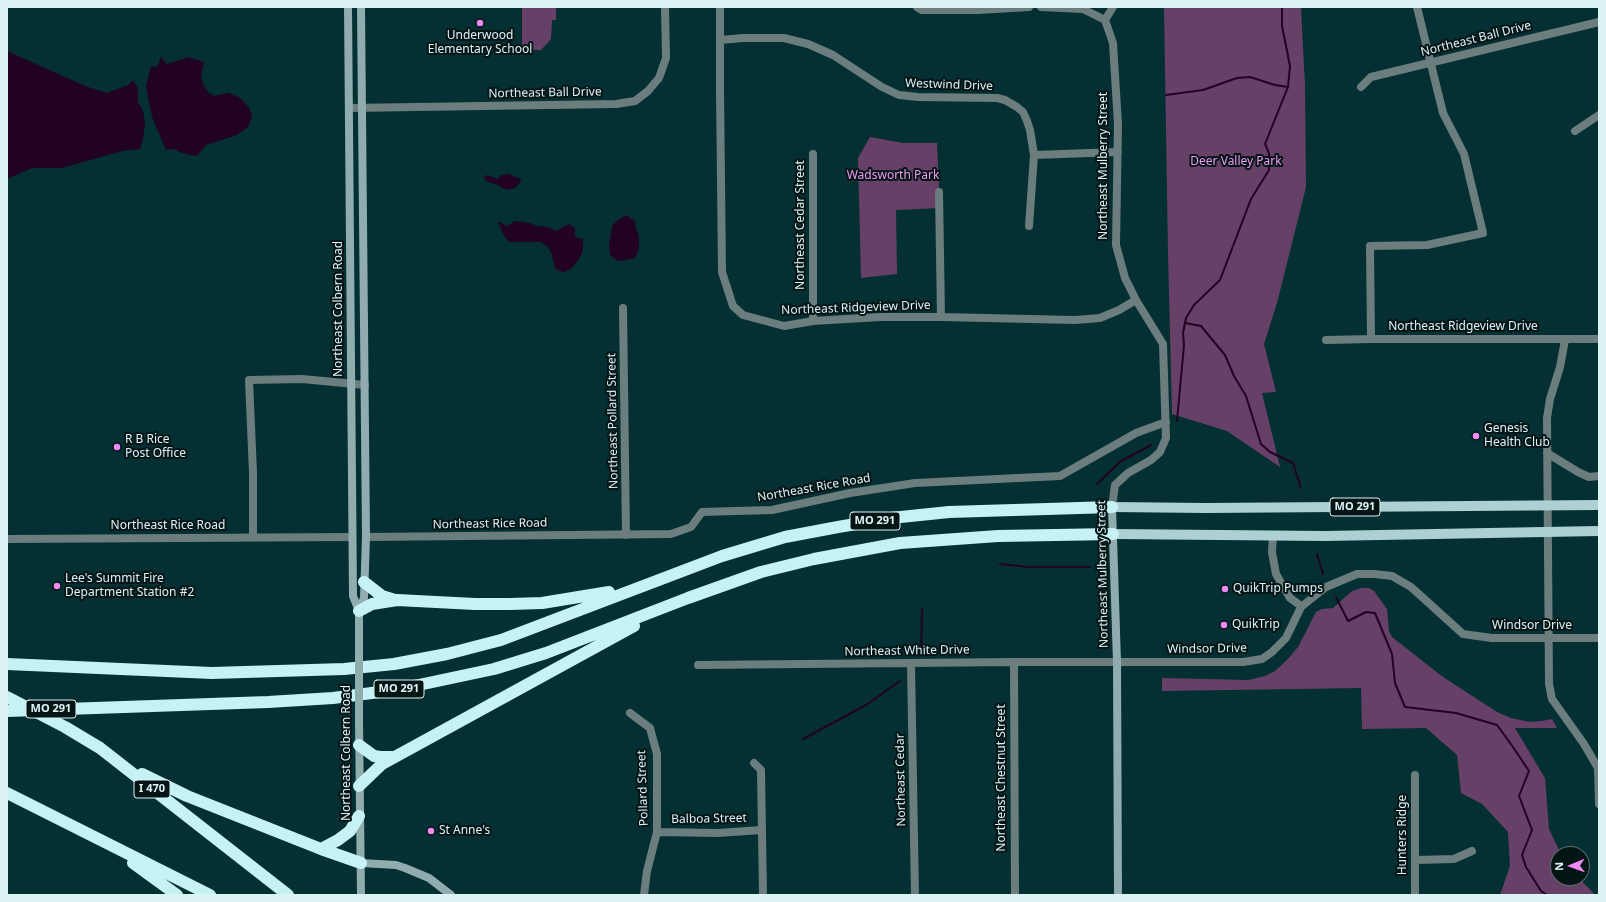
<!DOCTYPE html>
<style>
body{margin:0}
#map{position:relative;width:1606px;height:902px;overflow:hidden;background:#043033;font-family:"Noto Sans",sans-serif}
canvas{display:block}
.frame{position:absolute;inset:0;border:8px solid #def3f4;pointer-events:none}
.north{position:absolute;left:1550px;top:846px;width:40px;height:40px;box-sizing:border-box;background:#051516;border:1px solid #5c6e6f;border-radius:50%;rotate:268deg;font-size:11px;font-weight:700;line-height:16px;text-align:center;color:#def3f4}
.north::after{content:'';display:block;margin:auto;width:14px;height:18px;background:#f18af4;clip-path:polygon(50% 0,100% 100%,50% 72%,0 100%)}
</style>
<div id="map">
<canvas width="1606" height="902"></canvas>
<div class="frame"></div>
<div class="north">N</div>
</div>
<script>
const ctx = document.querySelector('canvas').getContext('2d');
ctx.lineJoin = 'round';
function fillPath(path, color) { ctx.fillStyle = color; ctx.fill(path, 'evenodd'); }
const shape = rows => new Path2D(rows.map(r => 'M' + r).join(''));
function strokePath(path, color, width, dash) { ctx.strokeStyle = color; ctx.lineWidth = width; ctx.lineCap = dash ? 'butt' : 'round'; ctx.setLineDash(dash || []); ctx.stroke(path); }
function write(font, color, halo, rows, align = 'center') {
  ctx.font = font + ' "Noto Sans",sans-serif'; ctx.lineWidth = 4; ctx.setLineDash([]); ctx.textBaseline = 'middle'; ctx.strokeStyle = halo; ctx.fillStyle = color; for (const [text, x, y, turn = 0] of rows) {
    ctx.save(); ctx.translate(x, y); ctx.rotate((+turn || 0) * Math.PI / 180); ctx.textAlign = isNaN(turn) ? turn : align; if (halo) ctx.strokeText(text, 0, 0); ctx.fillText(text, 0, 0); ctx.restore();
  }
}
const green = shape([
 [522,7,556,7,556,20,552,20,551,39,541,50,522,50],
 [1164,7,1301,7,1305,86,1306,187,1277,303,1264,344,1276,392,1262,393,1280,467,1227,431,1172,414,1168,253],
 [870,137,903,143,937,143,940,208,896,210,897,274,861,278,858,158],
 [1362,588,1369,588,1374,591,1387,609,1389,631,1392,637,1443,677,1497,712,1511,718,1530,722,1542,721,1552,719,1557,728,1515,728,1545,778,1549,829,1561,854,1558,854,1558,878,1579,878,1595,895,1500,895,1510,866,1508,832,1482,804,1461,793,1457,755,1426,728,1362,729,1361,688,1162,691,1162,678,1249,680,1265,676,1275,671,1287,660,1298,647,1316,612,1322,609,1333,608,1352,591]
]);
const water = shape([
 [7,51,85,86,107,93,128,85,133,80,138,88,138,102,143,110,145,124,143,139,140,149,122,151,62,168,32,168,7,179],
 [161,57,167,64,189,57,204,62,201,77,204,86,208,92,214,96,229,93,240,98,249,107,252,117,248,127,237,135,206,145,197,156,181,153,174,149,166,150,152,117,146,86,151,66,157,67],
 [508,174,521,179,520,183,515,188,508,190,502,188,498,185,491,183,485,180,484,177,487,175,497,179,502,175],
 [626,215,636,222,635,226,638,232,639,239,639,249,635,258,622,261,616,260,610,255,609,245,612,226,618,220],
 [498,221,507,226,515,221,530,223,537,226,547,227,556,231,569,224,575,228,575,237,583,239,583,250,579,259,571,269,564,272,559,271,555,268,552,255,548,247,541,242,509,242,506,239,502,232,500,226,498,224]
]);
const stream = shape([
 [1166,95,1203,90,1237,78,1250,77,1275,85,1288,87],
 [1185,323,1201,326,1225,355,1234,376,1246,396,1261,444,1270,452,1293,463,1301,488],
 [1177,421,1184,345,1183,333,1186,318,1194,305,1220,280,1251,199,1269,170,1269,153,1265,144,1288,87,1290,66,1282,26,1282,7],
 [1097,484,1121,461,1151,445],
 [1317,554,1323,574],
 [1000,564,1029,567,1090,567],
 [1336,597,1348,621,1366,612,1375,613,1392,654,1395,683,1405,707,1456,713,1497,725,1513,747,1529,771,1519,796,1532,830,1522,855,1526,867,1541,891,1547,895],
 [921,655,922,609],
 [803,739,866,705,900,681]
]);
const street = shape([
 [720,7,720,89,722,272,733,306,743,315,784,326,813,321,880,317,941,317,1075,320,1100,318,1119,310,1136,300],
 [917,7,922,10,978,10,1029,7],
 [1041,7,1083,9,1105,20,1113,43,1118,124,1116,245,1125,278,1136,300,1163,344,1166,438,1160,452,1151,460,1128,473,1115,485,1112,507],
 [1105,20,1113,7],
 [721,40,743,38,784,38,808,44,833,55,882,87,899,95,918,97,997,98,1005,100,1017,107,1023,112,1027,121,1030,130,1034,155,1029,226],
 [1361,87,1371,77,1599,22],
 [349,108,616,104,635,101,648,91,659,78,666,58,665,7],
 [1575,131,1599,115],
 [1034,155,1118,152],
 [939,192,941,317],
 [623,308,626,535],
 [813,321,813,154],
 [1371,339,1370,246,1427,245,1483,233,1464,154,1443,113,1417,7],
 [1326,340,1371,339,1599,339],
 [1565,340,1560,367,1550,399,1547,418,1549,684,1552,699,1584,744,1598,768,1599,804],
 [1547,453,1578,472,1589,477,1599,476],
 [1273,535,1272,552,1276,574,1290,598,1301,606],
 [366,537,671,534,691,527,702,512,772,510,850,493,915,483,1060,476,1136,433,1166,422],
 [253,538,253,473,249,380,302,379,365,385],
 [7,539,352,537],
 [1014,662,1015,895],
 [911,664,915,895],
 [698,665,1014,662,1243,662,1262,659,1272,652,1286,638,1301,607,1326,587,1357,574,1374,574,1392,576,1411,587,1463,634,1492,638,1599,638],
 [630,713,650,728,657,754,657,832,647,871,644,895],
 [754,763,761,770,763,895],
 [1415,775,1415,895],
 [657,832,718,833,761,830],
 [1415,860,1454,859,1472,851]
]);
const secondary = shape([
 [348,7,353,596,359,611,359,639],
 [1112,507,1117,662,1118,895],
 [359,611,364,598,366,537,361,7],
 [359,721,361,895],
 [361,863,396,865,405,868,429,878,451,895]
]);
const primary = shape([
 [1112,507,1206,508,1599,505],
 [1113,534,1325,536,1599,531]
]);
const highway = shape([
 [364,582,382,596,395,600],
 [359,611,372,604,397,600,475,604,510,604,542,603,609,592],
 [7,664,212,673,344,669,394,664,447,654,501,640,722,556,785,537,838,527,891,518,949,512,1112,507],
 [7,697,65,727,100,748,288,895],
 [95,708,268,702,333,698,395,690,494,669,546,653,688,598,761,572,814,559,900,543,998,536,1113,534],
 [359,745,374,756,380,757,394,757],
 [142,774,187,796,321,849,361,863],
 [359,786,382,764,634,626],
 [7,793,210,895],
 [321,849,338,840,350,831,359,816],
 [133,863,177,895]
]);
const secondaryBridge = shape([
 [359,721,359,639]
]);
const highwayBridge = shape([
 [7,711,95,708]
]);
const markers = [
 [480,23,4,"#f18af4"],
 [1476,436,4,"#f18af4"],
 [117,447,4,"#f18af4"],
 [57,586,4,"#f18af4"],
 [1225,589,4,"#f18af4"],
 [1224,625,4,"#f18af4"],
 [431,831,4,"#f18af4"]
];
const shields = [
 [1355,507,50],
 [875,521,50],
 [399,689,50],
 [51,709,50],
 [152,789,36]
];
const shieldNames = [
 ["MO 291",1355,507],
 ["MO 291",875,521],
 ["MO 291",399,689],
 ["MO 291",51,709],
 ["I 470",152,789]
];
const poiNames = [
 ["Underwood",480,36,"center"],
 ["Elementary School",480,50,"center"],
 ["Genesis",1484,429],
 ["Health Club",1484,443],
 ["R B Rice",125,440],
 ["Post Office",125,454],
 ["Lee's Summit Fire",65,579],
 ["Department Station #2",65,593],
 ["QuikTrip Pumps",1233,589],
 ["QuikTrip",1232,625],
 ["St Anne's",439,831]
];
const streetNames = [
 ["Northeast Ball Drive",1476,39,-14],
 ["Westwind Drive",949,85,2],
 ["Northeast Ball Drive",545,93,-1],
 ["Northeast Mulberry Street",1104,166,-90],
 ["Northeast Cedar Street",801,225,-90],
 ["Northeast Ridgeview Drive",856,308,-2],
 ["Northeast Colbern Road",339,309,-90],
 ["Northeast Ridgeview Drive",1463,327],
 ["Northeast Pollard Street",613,421,-91],
 ["Northeast Rice Road",814,488,-10],
 ["Northeast Rice Road",490,524,-1],
 ["Northeast Rice Road",168,526],
 ["Northeast Mulberry Street",1103,574,-91],
 ["Windsor Drive",1532,626],
 ["Windsor Drive",1207,649,-1],
 ["Northeast White Drive",907,651,-1],
 ["Northeast Colbern Road",347,753,-90],
 ["Northeast Chestnut Street",1002,778,-90],
 ["Northeast Cedar",901,780,-91],
 ["Pollard Street",643,788,-92],
 ["Balboa Street",709,819,-1],
 ["Hunters Ridge",1403,835,-90]
];
const parkNames = [
 ["Deer Valley Park",1236,162],
 ["Wadsworth Park",893,176]
];
fillPath(green, '#674068');
fillPath(water, '#210223');
strokePath(stream, '#210223', 2);
strokePath(street, '#6c7d7e', 8);
strokePath(secondary, '#90acae', 8);
strokePath(primary, '#add1d3', 10);
strokePath(highway, '#c7f2f5', 12);
strokePath(secondaryBridge, '#90acae', 8);
strokePath(highwayBridge, '#c7f2f5', 12);
for (const [x, y, r, color] of markers) { const dot = new Path2D(); dot.arc(x, y, r, 0, 2 * Math.PI); ctx.fillStyle = color; ctx.fill(dot); strokePath(dot, '#051516', 1.5); }
for (const [x, y, w] of shields) { const box = new Path2D(); box.roundRect(x - w / 2, y - 9, w, 18, 3); ctx.fillStyle = '#051516'; ctx.fill(box); strokePath(box, '#def3f4', 1); }
write('bold 11px', '#def3f4', null, shieldNames);
write('12px', '#def3f4', '#051516', poiNames, 'left');
write('12px', '#def3f4', '#051516', streetNames);
write('12px', '#f29af5', '#051516', parkNames);
</script>
